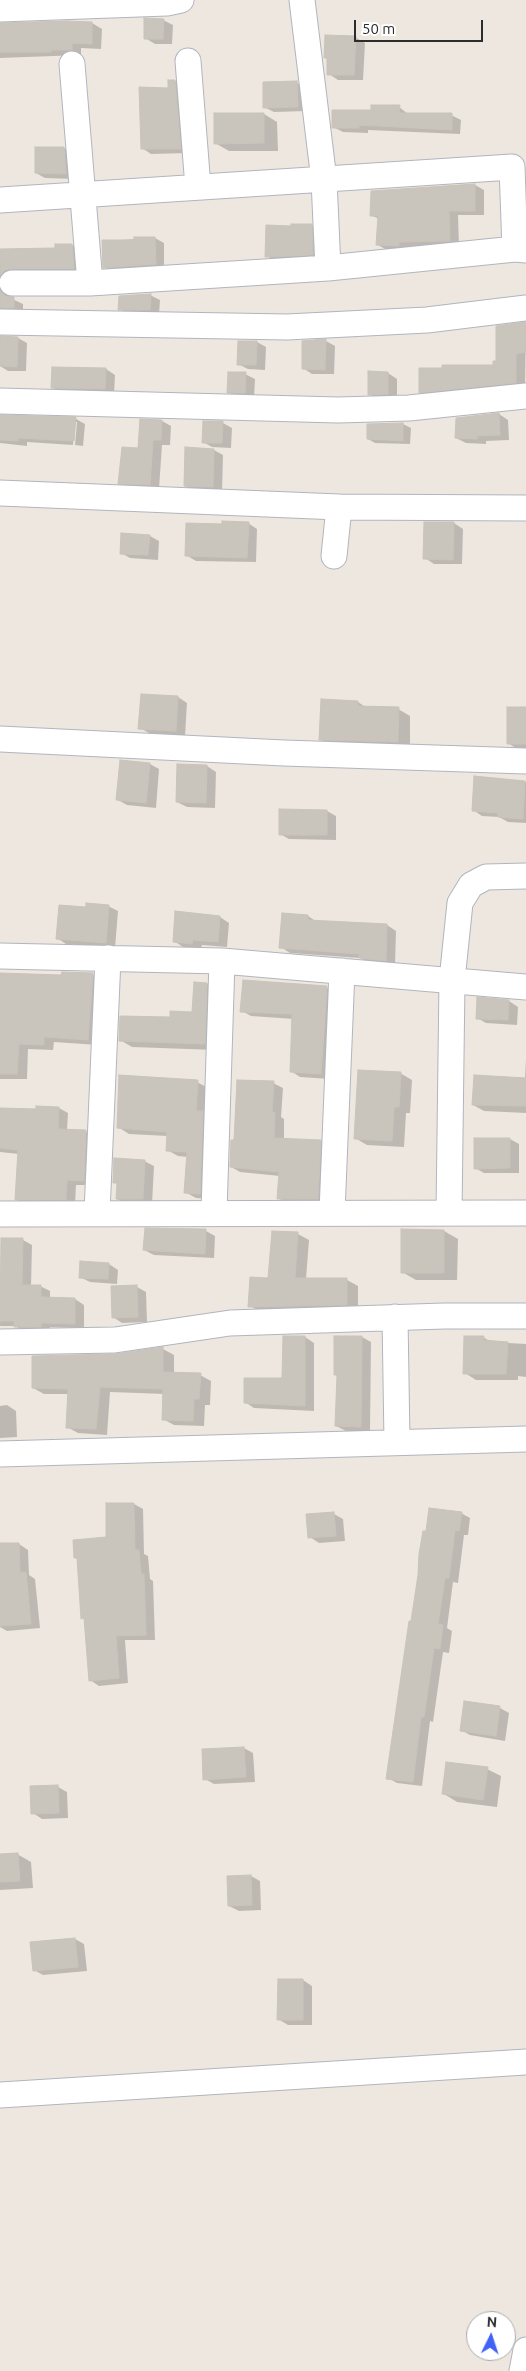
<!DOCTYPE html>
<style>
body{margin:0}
#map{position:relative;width:526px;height:2371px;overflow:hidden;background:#ede7df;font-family:Ubuntu,sans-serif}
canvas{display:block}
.north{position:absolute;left:466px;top:2311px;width:50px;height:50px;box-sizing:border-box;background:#fff;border:1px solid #ababab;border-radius:50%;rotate:4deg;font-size:14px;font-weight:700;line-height:20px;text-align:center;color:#2c2c2c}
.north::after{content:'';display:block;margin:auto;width:18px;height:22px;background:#4162f8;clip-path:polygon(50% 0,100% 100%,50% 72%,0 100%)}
.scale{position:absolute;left:354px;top:20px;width:129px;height:22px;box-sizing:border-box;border:2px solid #2c2c2c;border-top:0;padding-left:6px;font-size:15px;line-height:18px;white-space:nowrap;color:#2c2c2c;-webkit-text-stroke:4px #fff;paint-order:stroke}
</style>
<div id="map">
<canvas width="526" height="2371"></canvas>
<div class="north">N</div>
<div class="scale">50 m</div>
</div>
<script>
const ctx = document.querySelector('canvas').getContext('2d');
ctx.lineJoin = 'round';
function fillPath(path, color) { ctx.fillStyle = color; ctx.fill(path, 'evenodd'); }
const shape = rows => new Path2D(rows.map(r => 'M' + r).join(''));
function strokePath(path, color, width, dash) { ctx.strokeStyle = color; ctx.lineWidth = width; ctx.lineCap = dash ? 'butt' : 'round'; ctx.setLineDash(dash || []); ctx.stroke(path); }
const shadow = shape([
 [163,20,173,25,172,44,155,44,145,38],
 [92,23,102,29,101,49,81,48,81,55,0,58,0,25],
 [355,37,365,43,363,80,338,80,329,74,328,59,326,58],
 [175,81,184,87,189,153,151,154,142,148,169,89],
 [297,83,306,88,307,111,274,112,264,107],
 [399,107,408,114,451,115,461,120,460,134,368,130,368,133,343,132,333,127,372,112],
 [264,114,277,122,278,151,229,151,215,143],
 [64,148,73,154,75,179,45,178,36,173],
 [475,185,484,190,484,215,458,215,459,246,408,247,408,251,387,250,378,245,379,219,371,215],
 [311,225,321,231,322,259,276,262,267,256,292,227],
 [155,238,164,243,164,269,114,272,104,267,103,241],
 [72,245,81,250,83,273,7,288,10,298,23,304,23,312,0,315,0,250,56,249],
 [150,295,160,300,159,315,129,314,120,309],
 [526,324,525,387,429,397,420,392,443,369,494,366],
 [18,338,27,343,26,371,8,371,0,366],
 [326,341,335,346,334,374,312,374,303,368],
 [257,342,266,347,265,370,248,369,238,364],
 [53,368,106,369,115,375,114,394,62,393,52,387],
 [369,373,388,373,397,379,397,399,378,399,369,394],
 [245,374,255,379,254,398,238,397,228,392],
 [499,414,508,420,509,440,486,441,486,444,466,443,456,438],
 [0,417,76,419,85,424,83,446,75,445,77,422,74,422,73,445,27,442,27,446,0,443],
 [162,421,171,426,170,445,162,445,159,489,129,488,120,483,140,450],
 [223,423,232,428,231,448,212,447,203,442],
 [403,424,411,428,410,444,375,443,368,439,368,425],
 [214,450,223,455,222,492,195,491,185,486],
 [248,523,257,529,256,562,196,561,186,555,223,526],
 [454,523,463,529,462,564,434,564,425,558],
 [150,536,159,541,158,560,130,558,121,553],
 [142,695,178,697,187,703,185,736,149,733,140,728],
 [358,702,367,708,398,709,410,716,410,748,332,746,320,739],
 [526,708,526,749,517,749,508,743],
 [150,764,159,769,156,808,127,805,118,800],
 [207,766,216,772,215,808,187,807,177,802],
 [475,777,526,782,526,823,508,822,499,817,482,816,473,810],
 [327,811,336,816,336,840,289,839,280,834],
 [108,906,118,911,115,948,66,944,57,938],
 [308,916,317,922,387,925,396,931,395,965,369,963,360,958,290,953,281,947],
 [220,917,229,923,227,947,202,945,201,948,183,947,174,941],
 [0,975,63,977,93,975,103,980,98,1045,54,1042,53,1050,28,1049,27,1079,0,1079],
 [207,984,218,990,216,1050,132,1047,120,1040,171,1018,193,1014],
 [327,988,336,993,330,1079,300,1077,291,1071,294,1019,251,1016,242,1011],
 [509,1001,518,1007,517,1025,486,1023,477,1018],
 [526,1059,526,1113,484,1111,473,1105,525,1079],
 [400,1073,412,1080,410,1113,406,1113,404,1147,367,1145,355,1138],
 [197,1082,208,1088,211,1199,196,1198,185,1192,188,1157,178,1156,167,1150,168,1136,129,1134,118,1127],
 [273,1083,283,1088,281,1117,284,1119,284,1140,320,1141,330,1147,327,1204,288,1204,278,1198,280,1176,240,1172,231,1167],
 [59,1108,68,1113,67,1131,86,1132,95,1137,93,1185,76,1185,75,1204,25,1204,16,1199,19,1154,0,1152,0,1109,37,1111],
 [510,1139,519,1144,519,1173,484,1173,475,1168],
 [144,1161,154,1166,152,1204,127,1204,117,1199,118,1184,114,1182],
 [146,1229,206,1231,215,1236,214,1258,154,1255,144,1250],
 [444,1231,458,1239,457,1280,416,1280,402,1272],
 [298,1234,309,1240,306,1279,347,1280,358,1286,358,1310,261,1312,250,1306,270,1279],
 [2,1239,23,1240,32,1245,31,1286,40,1286,50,1291,50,1299,75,1299,84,1305,84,1328,50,1327,50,1332,25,1332,15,1326,0,1326],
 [109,1264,118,1270,117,1284,90,1282,80,1277],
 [137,1287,146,1292,147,1322,122,1323,113,1317],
 [305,1337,314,1343,314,1411,254,1408,245,1402,284,1379],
 [362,1337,371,1342,370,1432,346,1431,336,1426,338,1376,335,1374],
 [483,1337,491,1342,526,1344,526,1377,518,1376,518,1380,476,1380,465,1373],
 [163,1349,174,1355,174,1373,200,1375,211,1381,210,1405,205,1405,204,1426,174,1425,163,1419,165,1394,110,1392,107,1435,78,1433,67,1427,69,1394,44,1394,33,1388,115,1356],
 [7,1405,16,1411,17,1437,0,1438,0,1406],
 [134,1504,143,1509,144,1554,148,1556,150,1579,153,1581,155,1640,125,1640,128,1683,99,1686,90,1680,86,1620,83,1618,78,1559,76,1557,107,1538],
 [461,1513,470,1518,468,1535,464,1535,458,1583,453,1582,447,1628,452,1631,449,1653,443,1652,433,1722,430,1721,422,1786,397,1783,388,1778,412,1622],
 [334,1514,343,1519,345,1541,319,1543,310,1537],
 [19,1544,28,1550,29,1575,35,1579,40,1628,7,1631,0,1627,0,1545],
 [465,1702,500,1708,509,1713,505,1741,470,1735,461,1730],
 [244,1748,253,1753,255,1782,214,1784,205,1779],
 [487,1769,501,1776,497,1807,457,1802,444,1794],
 [58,1787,67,1792,68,1818,42,1819,33,1813],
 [17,1854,31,1862,33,1888,0,1890,0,1855],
 [251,1876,260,1881,261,1910,239,1911,229,1906],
 [75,1939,84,1944,87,1971,43,1975,34,1970,31,1943],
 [303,1980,312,1986,312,2025,288,2025,278,2019]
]);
const building = shape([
 [144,18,164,19,163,39,144,39,144,18],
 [67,21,92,22,92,44,72,43,72,50,51,50,51,52,0,52,0,23,67,21],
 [325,35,356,36,354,75,327,75,327,58,324,58,325,35],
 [168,80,175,80,181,149,141,149,139,87,168,88,168,80],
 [297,81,298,107,263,108,263,82,297,81],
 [371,105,400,105,399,113,452,113,452,130,359,125,359,128,332,128,332,110,371,110,371,105],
 [214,113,264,113,264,143,214,144,214,113],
 [35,147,64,147,66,174,35,173,35,147],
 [475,184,475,211,449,211,450,241,399,242,399,246,376,245,378,216,370,216,371,191,475,184],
 [291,224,312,224,313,255,265,257,266,225,291,226,291,224],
 [134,237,155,237,156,264,103,268,102,240,134,240,134,237],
 [55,244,72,244,74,269,12,269,5,270,0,275,0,249,55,248,55,244],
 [0,291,5,296,14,297,14,308,0,308,0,291],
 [151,294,150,310,118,310,119,296,151,294],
 [526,322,526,352,516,354,516,383,419,393,419,368,442,368,442,365,493,365,493,361,496,361,496,326,526,322],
 [0,336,18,337,17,367,0,366,0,336],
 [326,339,325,370,302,369,302,341,326,339],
 [238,341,257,341,256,365,237,365,238,341],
 [52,367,106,368,105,389,51,388,52,367],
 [368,371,388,372,388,394,368,395,368,371],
 [228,372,246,372,245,393,227,393,228,372],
 [499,413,500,435,477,436,477,439,455,438,456,418,499,413],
 [0,415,76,417,74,441,18,438,18,441,0,440,0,415],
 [140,419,162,420,161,440,153,440,150,485,118,484,122,447,138,448,140,419],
 [203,421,223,421,222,443,202,443,203,421],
 [403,423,403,441,367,439,367,424,403,423],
 [185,447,214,449,213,487,184,486,185,447],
 [222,521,249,522,247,558,185,556,186,523,222,524,222,521],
 [424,522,454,522,453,560,423,559,424,522],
 [121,533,150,535,148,555,120,554,121,533],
 [141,694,178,696,176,731,138,729,141,694],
 [321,699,358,701,358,706,399,707,398,742,319,740,321,699],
 [507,707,526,707,526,744,507,744,507,707],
 [120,760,150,763,146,803,116,800,120,760],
 [177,764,207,765,206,803,176,802,177,764],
 [474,776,525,781,523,819,498,817,498,813,472,811,474,776],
 [279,809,327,810,327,835,279,835,279,809],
 [86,903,109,905,106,943,56,939,59,905,86,907,86,903],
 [175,911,220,916,218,942,193,940,192,944,173,942,175,911],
 [282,913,308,915,308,920,387,924,386,961,359,958,359,954,279,948,282,913],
 [62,972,93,973,88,1040,44,1037,44,1045,19,1044,17,1074,0,1074,0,973,61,975,62,972],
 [243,980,327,986,321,1074,290,1072,292,1014,240,1012,243,980],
 [194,982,207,983,205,1044,119,1041,120,1016,170,1017,170,1011,192,1012,194,982],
 [477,997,509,1000,508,1020,476,1019,477,997],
 [358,1070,401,1072,399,1107,394,1107,392,1141,354,1139,358,1070],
 [119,1075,198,1080,196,1111,203,1111,200,1194,184,1193,187,1152,166,1151,167,1132,117,1128,119,1075],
 [474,1075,526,1078,526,1106,472,1105,474,1075],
 [237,1080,274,1081,272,1112,275,1113,274,1138,321,1140,318,1199,277,1199,279,1172,230,1167,231,1140,234,1140,237,1080],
 [36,1106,59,1107,58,1129,86,1130,84,1181,67,1180,66,1200,15,1200,18,1150,0,1148,0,1108,36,1109,36,1106],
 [474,1138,510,1138,510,1168,474,1169,474,1138],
 [114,1158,145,1160,143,1199,116,1199,117,1183,113,1183,114,1158],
 [145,1228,206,1229,205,1254,143,1250,145,1228],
 [401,1229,444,1230,444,1273,401,1273,401,1229],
 [272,1231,298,1232,295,1278,347,1278,347,1305,248,1307,250,1277,268,1278,272,1231],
 [1,1238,23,1238,22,1285,41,1285,41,1297,75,1298,75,1324,41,1323,41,1327,14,1327,14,1321,0,1321,1,1238],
 [80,1261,109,1263,108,1279,79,1278,80,1261],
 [137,1285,138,1317,112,1318,111,1286,137,1285],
 [283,1336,305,1336,305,1406,244,1403,244,1378,282,1378,283,1336],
 [334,1336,362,1336,361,1427,335,1426,337,1375,334,1375,334,1336],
 [464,1336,484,1336,483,1340,508,1342,506,1374,463,1374,464,1336],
 [163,1347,163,1372,201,1373,199,1399,194,1399,193,1421,162,1420,163,1389,100,1387,96,1429,66,1428,68,1389,32,1388,32,1356,115,1354,163,1347],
 [106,1503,134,1503,135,1550,139,1550,141,1574,144,1574,146,1635,116,1636,119,1678,89,1681,84,1618,81,1619,77,1558,74,1558,73,1540,106,1537,106,1503],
 [429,1508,462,1512,459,1531,455,1530,449,1578,445,1578,438,1624,443,1625,440,1649,434,1648,424,1717,421,1717,413,1782,386,1779,409,1621,411,1621,418,1575,419,1554,423,1531,426,1531,429,1508],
 [334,1512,336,1536,308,1538,306,1514,334,1512],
 [0,1543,19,1543,20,1573,26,1572,31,1624,0,1626,0,1543],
 [464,1701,500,1706,496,1736,460,1731,464,1701],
 [244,1747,246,1777,203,1780,202,1749,244,1747],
 [446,1762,488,1767,483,1800,442,1794,446,1762],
 [58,1785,59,1813,31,1814,30,1786,58,1785],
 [18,1853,20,1881,0,1882,0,1854,18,1853],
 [251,1875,252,1905,228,1906,227,1876,251,1875],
 [75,1938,78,1967,33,1971,30,1942,75,1938],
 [278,1979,303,1979,303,2020,277,2020,278,1979]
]);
const minor = shape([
 [302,0,324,180,328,268],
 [0,9,167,3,181,0],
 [188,61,198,187],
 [72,64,90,283],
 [0,200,512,167,515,249],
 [12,283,90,283,328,268,515,249,526,250],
 [0,322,287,327,427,320,526,308],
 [0,401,338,410,409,408,526,396],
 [0,493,339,507,526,508],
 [334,556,339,507],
 [0,739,284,753,526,761],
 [0,956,222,961,526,987],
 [214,1212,222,961],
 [332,1212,342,971],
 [97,1213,108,958],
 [449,1213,452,980,460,903,471,885,486,877,526,876],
 [0,1214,526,1213],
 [395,1317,397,1442],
 [0,1342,115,1340,230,1323,444,1316,526,1316],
 [0,1454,526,1439],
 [0,2095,526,2062],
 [522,2371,526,2350]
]);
fillPath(shadow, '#0003');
fillPath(building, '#c9c5bd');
strokePath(building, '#c9c3b8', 1);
strokePath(minor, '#b2b5bf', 27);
strokePath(minor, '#fff', 25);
</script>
